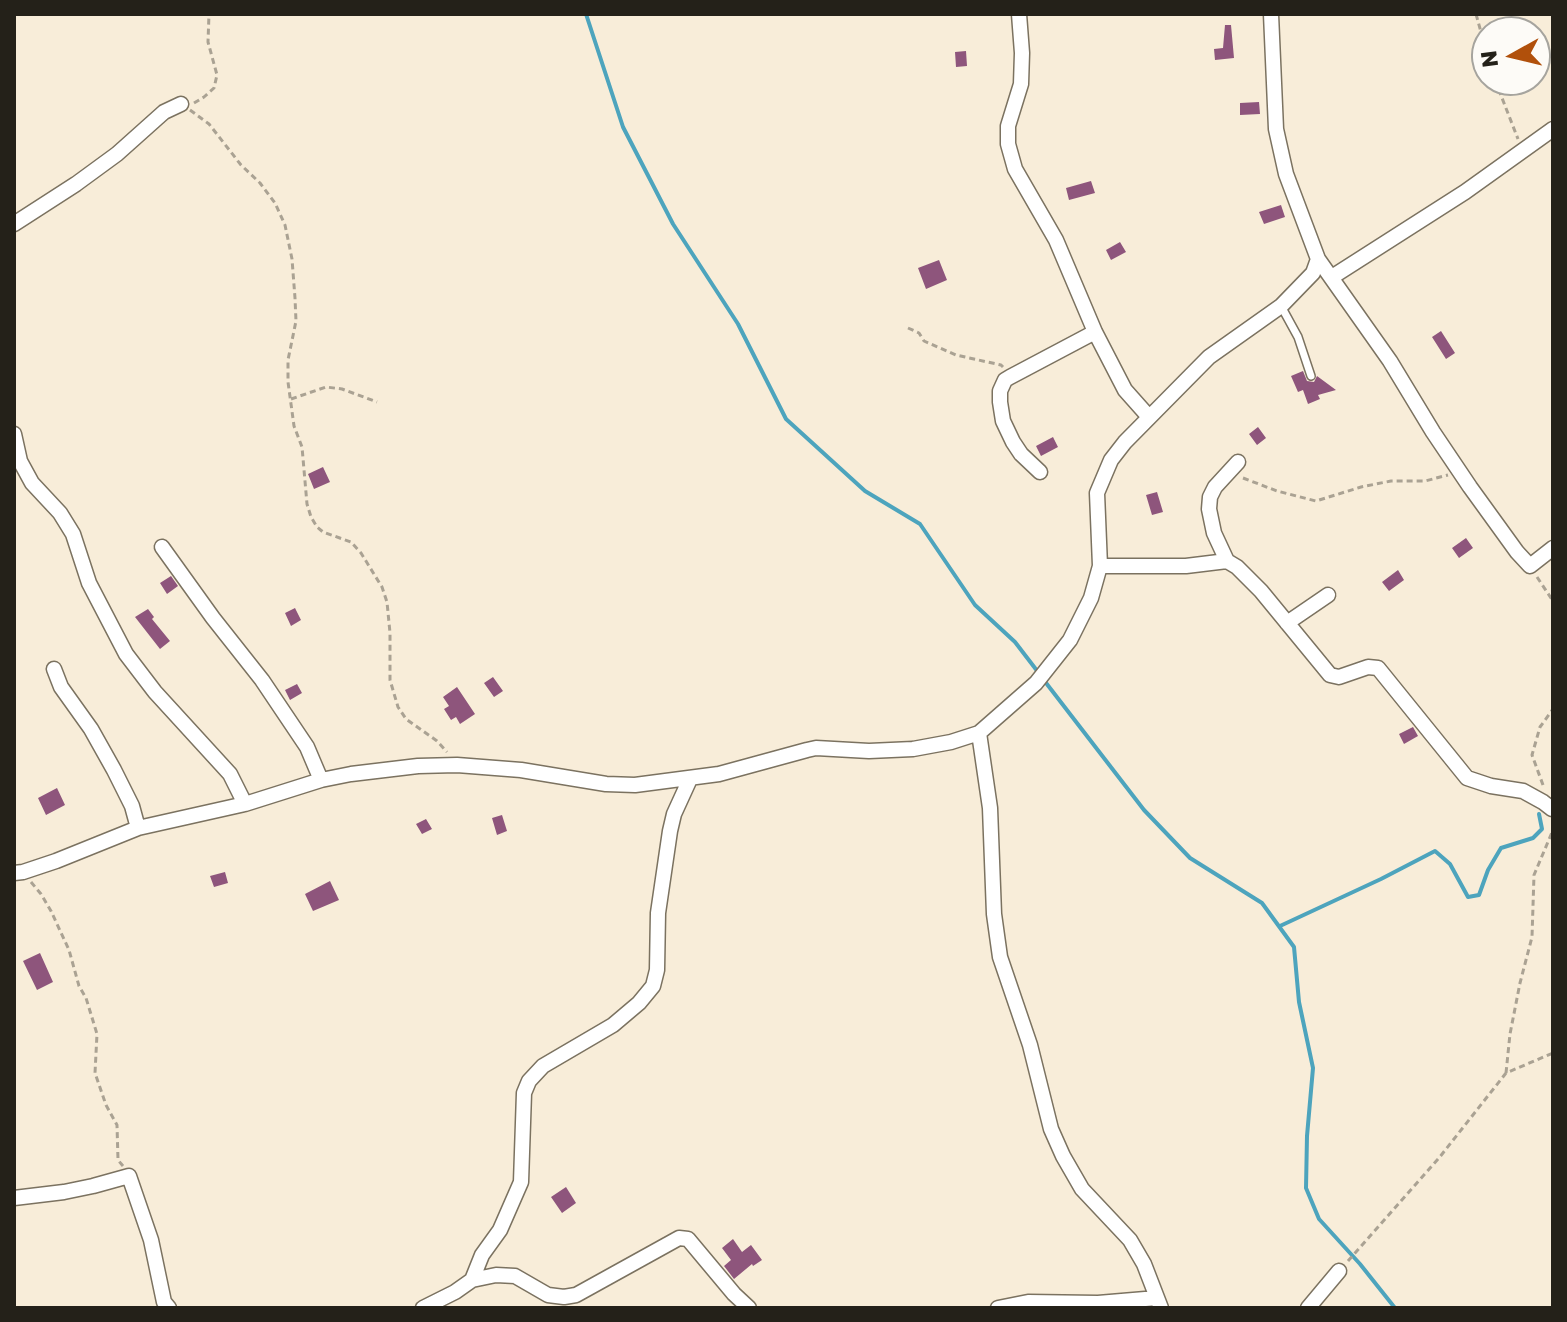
<!DOCTYPE html>
<style>
body{margin:0}
#map{position:relative;width:1567px;height:1322px;overflow:hidden;background:#f8edd9;font-family:"Golos Text",sans-serif}
canvas{display:block}
.frame{position:absolute;inset:0;border:16px solid #242119;pointer-events:none}
.north{position:absolute;left:1471px;top:16px;width:80px;height:80px;box-sizing:border-box;background:#fdfbf7;border:2px solid #a6a49e;border-radius:50%;rotate:262deg;font-size:22px;font-weight:700;line-height:32px;text-align:center;color:#242119}
.north::after{content:'';display:block;margin:auto;width:28px;height:36px;background:#b1500b;clip-path:polygon(50% 0,100% 100%,50% 72%,0 100%)}
</style>
<div id="map">
<canvas width="1567" height="1322"></canvas>
<div class="frame"></div>
<div class="north">N</div>
</div>
<script>
const ctx = document.querySelector('canvas').getContext('2d');
ctx.lineJoin = 'round';
const shape = rows => new Path2D(rows.map(r => 'M' + r).join(''));
function strokePath(path, color, width, dash) { ctx.strokeStyle = color; ctx.lineWidth = width; ctx.lineCap = dash ? 'butt' : 'round'; ctx.setLineDash(dash || []); ctx.stroke(path); }
function fillPath(path, color) { ctx.fillStyle = color; ctx.fill(path, 'evenodd'); }
const stream = shape([
 [586,14,623,127,673,224,738,324,786,419,865,491,920,524,975,605,1015,642,1038,672],
 [1043,679,1144,810,1190,858,1262,903,1294,947,1299,1002,1313,1068,1307,1136,1306,1188,1319,1219,1360,1264,1395,1308],
 [1280,926,1381,879,1435,851,1450,864,1468,897,1479,895,1488,870,1501,848,1533,838,1542,829,1539,814]
]);
const building = shape([
 [1225,25,1231,25,1234,58,1215,60,1214,49,1223,48],
 [966,51,967,66,956,67,955,52],
 [1259,102,1260,114,1240,115,1240,103],
 [1091,181,1095,193,1069,200,1066,188],
 [1281,205,1285,217,1264,224,1259,212],
 [1120,242,1126,252,1111,260,1106,250],
 [939,260,947,280,926,289,918,268],
 [1441,331,1455,353,1446,359,1432,337],
 [1303,371,1307,381,1314,382,1317,376,1336,390,1318,395,1320,399,1308,404,1303,390,1298,392,1291,376],
 [1258,427,1266,438,1257,445,1249,434],
 [1053,437,1058,447,1041,456,1036,446],
 [323,467,330,482,314,489,308,474],
 [1157,492,1163,512,1152,515,1146,495],
 [1466,538,1473,548,1459,558,1452,548],
 [1398,570,1404,580,1389,591,1382,582],
 [171,576,178,586,167,594,160,583],
 [295,608,301,620,291,626,285,613],
 [148,609,154,617,152,619,170,641,160,649,135,617],
 [493,677,503,691,494,697,484,683],
 [297,684,302,693,290,700,285,690],
 [457,687,475,714,460,724,456,717,451,720,444,709,449,706,443,697],
 [1413,727,1418,736,1404,744,1399,734],
 [57,788,65,805,46,815,38,798],
 [502,815,507,831,497,835,492,818],
 [426,819,432,829,422,834,416,824],
 [225,872,228,883,214,887,210,876],
 [330,881,339,900,313,911,305,894],
 [40,953,53,982,37,990,23,961],
 [566,1187,576,1203,562,1213,551,1197],
 [733,1239,742,1252,751,1245,762,1260,753,1266,752,1264,734,1279,724,1266,731,1260,722,1248]
]);
const path = shape([
 [1476,14,1487,54],
 [1495,80,1518,139],
 [194,103,204,97,214,88,217,75,208,42,209,14],
 [190,110,209,124,241,165,260,183,275,203,285,225,292,259,295,298,296,321,288,360,288,382,294,426,302,447,307,504,311,517,317,527,323,532,351,542,361,553,382,587,387,602,390,633,390,680,398,707,406,719,437,741,447,752],
 [908,328,919,333,924,341,956,355,1001,365,1003,367],
 [291,399,326,387,342,389,377,402],
 [1243,478,1277,491,1316,501,1361,487,1391,481,1425,481,1448,475],
 [1537,577,1553,601],
 [1543,785,1532,755,1540,727,1553,709],
 [31,882,41,894,51,911,69,950,79,986,86,998,97,1034,95,1073,106,1105,117,1125,118,1160,123,1166],
 [1506,1073,1510,1034,1520,983,1532,937,1534,875,1553,830],
 [1348,1261,1439,1158,1506,1073,1553,1053]
]);
const service = shape([
 [1281,306,1298,337,1311,376]
]);
const minor = shape([
 [1019,14,1022,53,1021,84,1008,126,1008,144,1015,169,1056,240,1095,332,1125,390,1149,417],
 [14,224,76,184,117,154,164,112,181,104],
 [1318,259,1390,361,1433,432,1470,487,1517,552,1530,566,1553,548],
 [1332,277,1465,192,1553,129],
 [14,434,20,461,32,483,60,513,73,534,89,583,126,654,155,692,230,774,245,804],
 [1040,472,1021,454,1013,442,1003,421,1000,402,1000,391,1005,380,1010,377,1095,332],
 [162,547,213,618,262,680,307,747,321,780],
 [1227,561,1214,533,1209,509,1210,497,1215,487,1238,462],
 [1100,566,1186,566,1227,561,1237,567,1261,591,1330,675,1339,677,1368,667,1378,668,1467,778,1491,786,1523,791,1543,802,1552,809],
 [1287,623,1328,595],
 [54,669,61,687,91,729,114,770,132,806,138,828],
 [979,733,990,808,994,914,1000,957,1030,1045,1051,1129,1063,1156,1082,1189,1130,1240,1144,1264,1161,1308],
 [14,873,23,872,56,861,138,828,245,804,321,780,351,774,418,766,457,765,521,770,606,784,635,785,719,774,807,750,816,748,869,751,913,749,951,742,979,733,1036,683,1070,640,1091,598,1100,566,1097,493,1111,460,1125,442,1209,357,1281,306,1313,273,1318,259,1286,174,1276,129,1271,14],
 [14,1198,64,1192,93,1186,129,1176,151,1240,164,1302,169,1308],
 [472,1280,482,1255,500,1230,521,1182,524,1093,529,1081,543,1066,613,1025,639,1003,653,986,657,970,658,913,670,831,674,814,690,779],
 [423,1308,455,1292,472,1280,496,1275,515,1276,548,1295,564,1297,576,1295,679,1238,688,1239,734,1294,749,1308],
 [998,1308,1028,1302,1098,1303,1157,1298],
 [1308,1308,1339,1271]
]);
strokePath(stream, '#4da4bd', 4);
fillPath(building, '#8e557c');
strokePath(service, '#7b7260', 10);
strokePath(minor, '#7b7260', 17);
strokePath(path, '#aaa293', 3, [6, 4]);
strokePath(service, '#fff', 7);
strokePath(minor, '#fff', 14);
</script>
